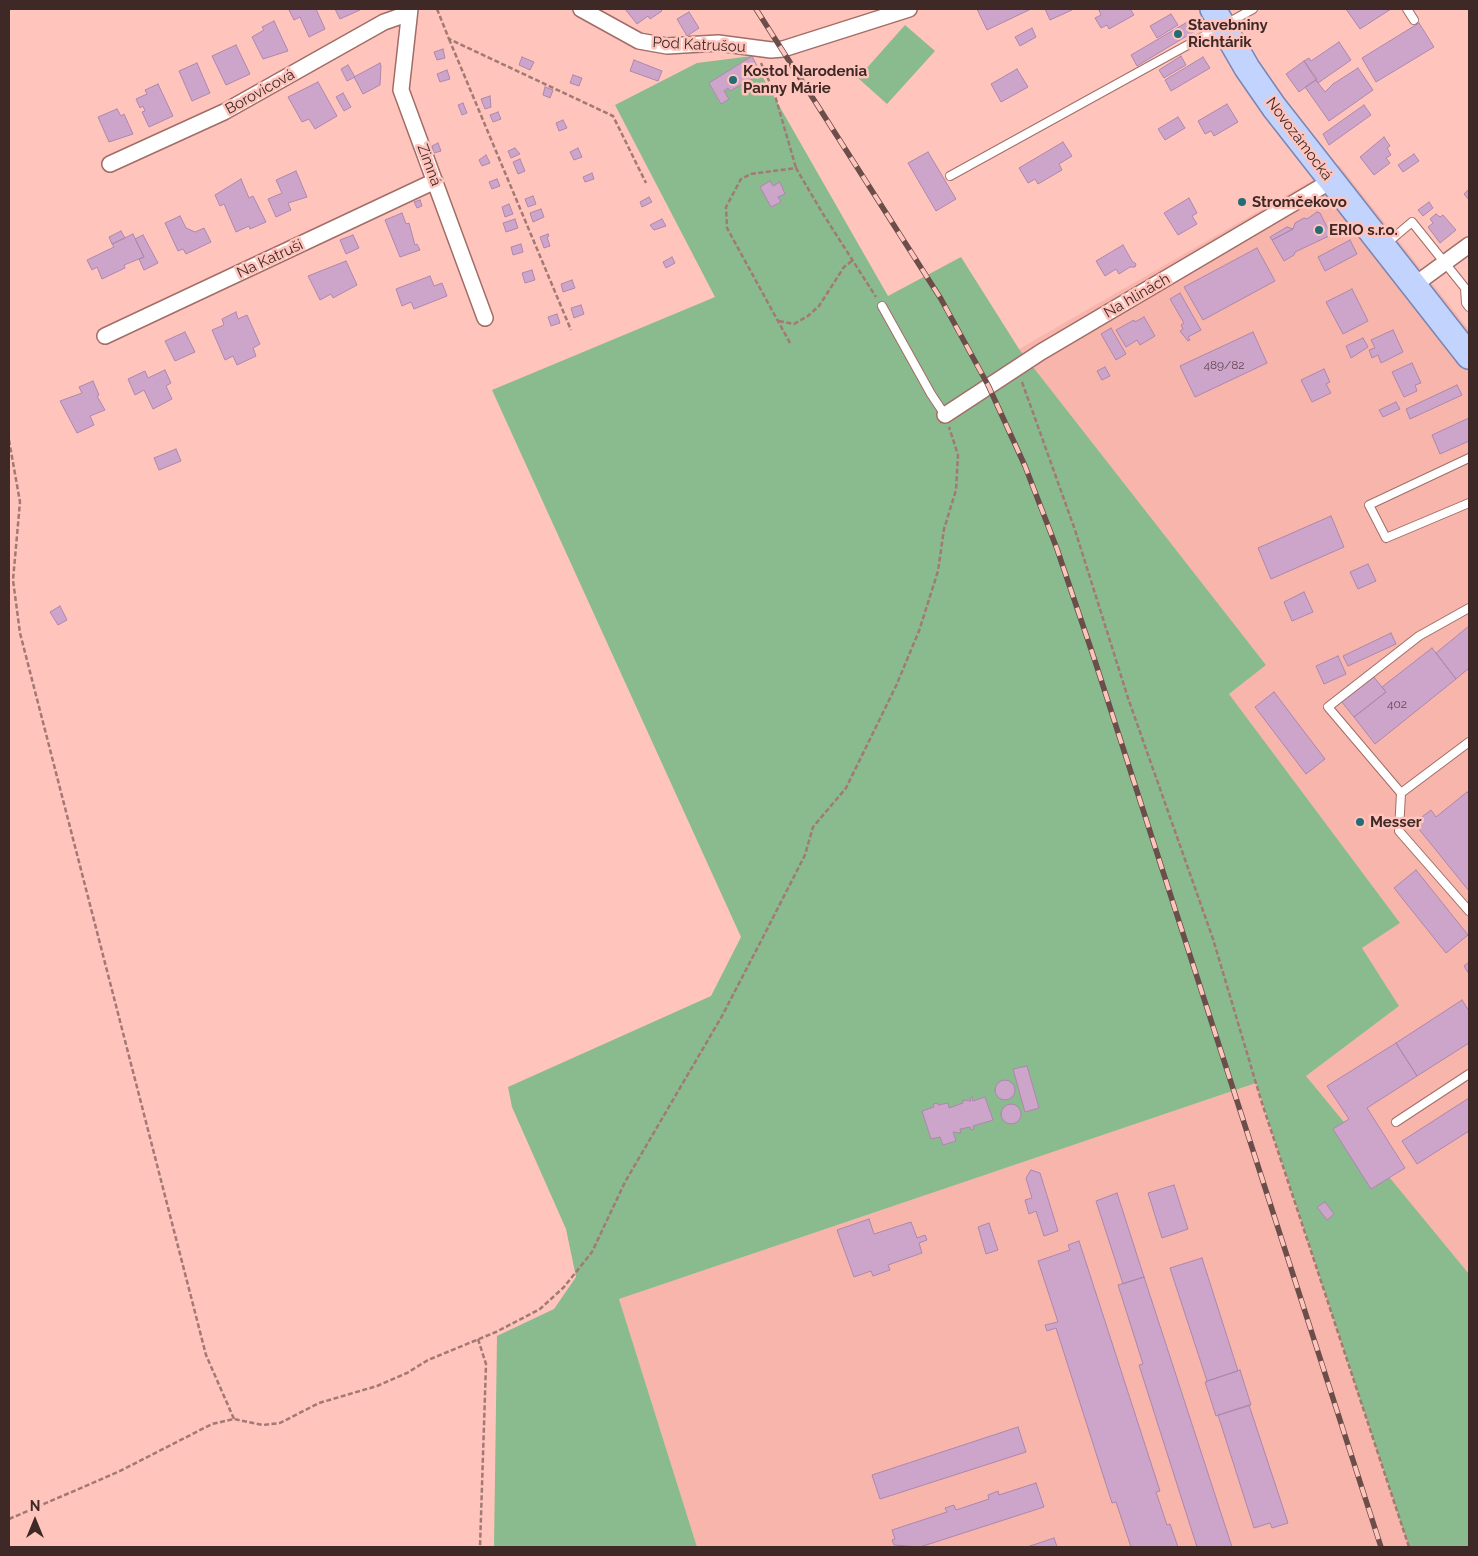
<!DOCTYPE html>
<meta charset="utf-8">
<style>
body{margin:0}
#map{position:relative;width:1478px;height:1556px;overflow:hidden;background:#ffc4bc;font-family:Raleway,sans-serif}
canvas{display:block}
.frame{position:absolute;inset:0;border:10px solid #3f2926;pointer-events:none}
.north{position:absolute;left:10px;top:1496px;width:50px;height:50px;-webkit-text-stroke:4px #ffc4bc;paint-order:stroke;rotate:0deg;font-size:14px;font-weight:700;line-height:20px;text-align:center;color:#3f2926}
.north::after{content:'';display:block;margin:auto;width:18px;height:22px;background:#3f2926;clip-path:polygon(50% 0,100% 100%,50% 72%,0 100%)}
</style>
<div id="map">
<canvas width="1478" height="1556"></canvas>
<div class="frame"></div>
<div class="north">N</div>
</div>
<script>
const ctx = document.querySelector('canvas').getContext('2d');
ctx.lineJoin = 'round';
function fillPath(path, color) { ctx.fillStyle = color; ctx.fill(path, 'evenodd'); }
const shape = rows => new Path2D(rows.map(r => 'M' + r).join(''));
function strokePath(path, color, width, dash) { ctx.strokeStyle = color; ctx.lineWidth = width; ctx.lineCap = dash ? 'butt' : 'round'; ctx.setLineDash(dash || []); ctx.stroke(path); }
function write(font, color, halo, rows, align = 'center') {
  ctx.font = font + ' Raleway,sans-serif'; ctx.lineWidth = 5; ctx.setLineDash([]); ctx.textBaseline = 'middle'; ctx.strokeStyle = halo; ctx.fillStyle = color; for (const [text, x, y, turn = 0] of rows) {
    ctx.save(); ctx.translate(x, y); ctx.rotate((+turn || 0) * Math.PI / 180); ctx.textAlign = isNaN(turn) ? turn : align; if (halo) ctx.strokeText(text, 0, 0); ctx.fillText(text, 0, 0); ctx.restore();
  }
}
const built = shape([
 [1339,165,1469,330,1469,1274,1306,1076,1399,1006,1362,948,1400,923,1229,694,1266,665,1019,349],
 [1256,1083,1409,1547,697,1547,619,1299]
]);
const green = shape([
 [905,25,935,51,887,104,858,78],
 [752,56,709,83,720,103,729,99,724,91,728,88,730,91,761,74,888,296,961,257,1019,349,1266,665,1229,694,1400,923,1362,948,1399,1006,1306,1076,1469,1274,1469,1547,1409,1547,1256,1083,619,1299,697,1547,494,1547,497,1336,554,1309,576,1277,566,1229,512,1107,508,1087,711,996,741,937,492,390,715,297,615,105,697,63]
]);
const building = shape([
 [293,9,316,9,325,29,309,37,300,17,294,20,289,10,293,9],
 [335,9,362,9,340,19,335,9],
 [625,9,660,9,662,11,650,19,648,16,637,24,625,9],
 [977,9,1031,9,987,30,977,9],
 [1045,9,1072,9,1072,10,1050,20,1045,9],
 [1102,9,1130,9,1134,15,1109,29,1107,25,1101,28,1095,18,1101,15,1099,10,1102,9],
 [1346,9,1391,9,1360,29,1346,9],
 [689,12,699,28,687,36,677,19,689,12],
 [1171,14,1178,25,1157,38,1150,26,1171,14],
 [274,21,288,51,263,59,252,37,264,30,262,27,274,21],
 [1189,21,1195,31,1137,66,1131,55,1189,21],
 [1419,23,1434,47,1376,82,1362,58,1419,23],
 [1032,28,1036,37,1020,46,1015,37,1032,28],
 [1339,42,1351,60,1318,83,1304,61,1309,58,1311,61,1339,42],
 [236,45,250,74,226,85,212,56,236,45],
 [443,49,445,58,437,60,434,52,443,49],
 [752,56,761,74,730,91,728,88,724,91,729,99,721,104,709,83,752,56],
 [1181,56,1186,65,1164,78,1159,70,1181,56],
 [522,57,534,62,530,70,519,65,522,57],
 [1203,57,1210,68,1171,91,1165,80,1203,57],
 [634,60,662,71,658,81,630,71,634,60],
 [1304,61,1317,79,1299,92,1286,74,1304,61],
 [197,63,210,93,192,101,179,71,197,63],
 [380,63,381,66,380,85,363,94,354,77,380,63],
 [348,65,355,77,347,81,341,69,348,65],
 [1358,68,1373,90,1329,121,1305,87,1316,80,1325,92,1333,84,1358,68],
 [1017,69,1028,87,1001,102,991,84,1017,69],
 [447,70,450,79,440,82,437,74,447,70],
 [573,75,582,78,579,86,570,83,573,75],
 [318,82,337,116,315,129,309,119,302,122,288,97,318,82],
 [158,84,173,116,149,127,142,112,145,111,143,106,140,108,136,99,147,94,145,90,158,84],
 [545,87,553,90,550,98,543,95,545,87],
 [343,93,351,107,344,111,336,97,343,93],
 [490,96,491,107,485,109,481,99,490,96],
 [463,103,467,113,462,115,458,105,463,103],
 [1227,104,1238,122,1214,136,1211,131,1205,134,1198,121,1227,104],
 [1364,105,1371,115,1329,145,1323,134,1364,105],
 [117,109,121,116,124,114,133,134,109,142,98,117,117,109],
 [498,112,501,119,493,122,490,115,498,112],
 [1178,117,1185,128,1165,140,1158,129,1178,117],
 [563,120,567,128,559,131,556,123,563,120],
 [1384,137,1390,146,1387,148,1391,155,1386,158,1390,163,1374,175,1360,157,1384,137],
 [1063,142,1072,156,1059,164,1062,170,1038,184,1035,179,1028,183,1019,168,1063,142],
 [438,143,441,151,434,153,432,146,438,143],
 [515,148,520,154,511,158,508,151,515,148],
 [578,148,582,157,574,160,570,152,578,148],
 [928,152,956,199,936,211,908,163,928,152],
 [1414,154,1419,161,1403,172,1398,165,1414,154],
 [486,155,490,163,482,166,479,160,486,155],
 [520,159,525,171,518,174,513,162,520,159],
 [296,171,307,197,288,203,291,210,276,217,268,199,282,193,276,180,296,171],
 [592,173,594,179,585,182,583,177,592,173],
 [241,179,249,198,253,196,266,222,250,229,249,226,236,232,224,204,220,206,215,195,241,179],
 [497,179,500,186,492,189,489,182,497,179],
 [770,181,773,186,780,182,785,194,778,197,781,202,771,207,760,187,770,181],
 [1469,189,1469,200,1464,194,1469,189],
 [533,196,536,204,528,207,525,199,533,196],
 [649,197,652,202,642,207,640,202,649,197],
 [1189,198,1197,213,1192,216,1197,224,1178,235,1164,213,1189,198],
 [420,200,422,206,417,208,414,202,420,200],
 [1429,202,1433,208,1423,216,1418,210,1429,202],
 [509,204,513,214,505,217,502,207,509,204],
 [541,209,544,217,533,222,530,213,541,209],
 [1317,212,1320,213,1331,235,1295,252,1294,255,1284,261,1272,240,1293,229,1295,223,1304,218,1307,219,1317,212],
 [402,213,406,224,409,223,415,245,417,244,420,250,400,257,385,220,402,213],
 [1436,214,1440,217,1443,215,1456,230,1440,243,1428,227,1433,223,1430,219,1436,214],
 [180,216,186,228,195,232,204,228,211,242,186,254,183,249,178,251,165,223,180,216],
 [515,219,518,228,506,232,503,223,515,219],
 [662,219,666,226,654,230,650,225,662,219],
 [1287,227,1293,229,1272,240,1270,237,1287,227],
 [121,231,125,238,112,244,109,237,121,231],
 [133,234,144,257,124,265,125,268,102,279,97,267,92,270,87,260,114,247,112,244,133,234],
 [548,234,549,236,547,237,550,246,544,248,540,237,548,234],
 [143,235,158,263,144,270,139,259,144,257,135,239,143,235],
 [353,235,359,248,346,254,340,240,353,235],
 [1350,240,1357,254,1325,271,1318,257,1350,240],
 [521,244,523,252,513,255,511,247,521,244],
 [1123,245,1132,261,1136,264,1135,267,1130,267,1119,274,1116,269,1105,276,1096,261,1123,245],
 [1257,248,1275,281,1203,320,1184,287,1257,248],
 [672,257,675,263,666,268,663,262,672,257],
 [346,261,357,285,333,298,331,294,320,300,308,276,346,261],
 [532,270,535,280,525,283,522,273,532,270],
 [430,276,434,286,442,283,447,296,414,309,411,302,402,306,396,289,430,276],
 [572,280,575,288,563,292,561,284,572,280],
 [1352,289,1368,321,1343,334,1326,302,1352,289],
 [1180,293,1201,330,1188,337,1190,340,1188,341,1180,331,1183,329,1181,325,1184,323,1170,299,1180,293],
 [581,305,584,314,574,318,571,308,581,305],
 [236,312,238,319,247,315,260,344,253,348,256,356,237,365,233,356,225,360,212,330,224,325,222,319,236,312],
 [557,314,560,323,551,326,548,317,557,314],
 [1144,317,1155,336,1140,345,1137,340,1126,347,1116,330,1134,320,1135,322,1144,317],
 [1111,328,1126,354,1116,360,1101,334,1111,328],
 [1393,330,1403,352,1381,363,1378,355,1372,358,1369,350,1375,348,1371,340,1393,330],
 [185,332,195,352,175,361,165,341,185,332],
 [1253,332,1267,363,1195,397,1180,366,1253,332],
 [1363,338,1368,347,1351,358,1346,346,1363,338],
 [1412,363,1421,383,1415,385,1417,391,1404,397,1392,372,1412,363],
 [1105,367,1110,376,1102,380,1097,371,1105,367],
 [1324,369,1330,382,1326,384,1331,393,1312,402,1301,380,1324,369],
 [165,370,171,383,166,386,172,399,153,409,144,390,135,395,128,379,145,371,148,378,165,370],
 [93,381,99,395,97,396,105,410,90,416,94,425,77,433,60,401,82,393,79,387,93,381],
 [1457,385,1462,395,1410,419,1406,409,1457,385],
 [1396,402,1400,409,1383,417,1379,410,1396,402],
 [1469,418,1469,441,1440,454,1432,435,1469,418],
 [176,449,181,461,159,470,154,458,176,449],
 [1331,516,1344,547,1271,579,1258,548,1331,516],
 [1368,564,1376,581,1358,589,1350,572,1368,564],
 [1304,592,1313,612,1292,621,1284,602,1304,592],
 [60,606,67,620,58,625,50,612,60,606],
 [1469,626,1469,668,1456,679,1436,653,1469,626],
 [1391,633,1396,644,1348,666,1343,656,1391,633],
 [1432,648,1456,679,1375,744,1354,717,1386,692,1382,687,1432,648],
 [1338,656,1346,674,1324,684,1316,666,1338,656],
 [1373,676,1386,692,1354,717,1341,701,1373,676],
 [1274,692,1325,759,1306,774,1255,707,1274,692],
 [1467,792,1469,794,1469,891,1414,823,1431,810,1436,817,1467,792],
 [1416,870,1468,935,1446,953,1394,888,1416,870],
 [1469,962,1469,974,1464,966,1469,962],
 [1462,1000,1469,1011,1469,1043,1417,1076,1396,1043,1462,1000],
 [1396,1043,1417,1076,1367,1108,1405,1168,1371,1189,1333,1129,1349,1119,1327,1086,1396,1043],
 [1027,1066,1039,1108,1025,1112,1013,1069,1027,1066],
 '995 1090a10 10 0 1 1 20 0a10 10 0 1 1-20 0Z',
 [972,1097,973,1101,985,1097,993,1120,973,1126,974,1129,971,1130,970,1127,960,1129,961,1133,953,1132,956,1141,943,1145,940,1137,931,1139,922,1111,934,1107,933,1104,938,1103,938,1105,948,1103,949,1108,963,1103,963,1100,971,1101,970,1098,972,1097],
 [1469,1098,1469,1131,1417,1164,1402,1141,1469,1098],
 '1001 1114a10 10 0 1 1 20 0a10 10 0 1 1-20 0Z',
 [1031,1170,1040,1173,1058,1231,1044,1236,1036,1211,1029,1214,1025,1200,1032,1198,1026,1178,1031,1170],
 [1174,1185,1188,1229,1162,1238,1148,1193,1174,1185],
 [1117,1193,1144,1277,1123,1284,1096,1201,1117,1193],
 [1325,1202,1334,1214,1327,1220,1317,1207,1325,1202],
 [869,1219,874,1234,911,1222,917,1238,925,1235,927,1240,919,1243,922,1253,888,1265,890,1270,873,1276,871,1271,854,1277,837,1230,869,1219],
 [989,1223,998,1250,986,1254,978,1227,989,1223],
 [1079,1241,1160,1491,1156,1492,1167,1525,1170,1524,1178,1547,1131,1547,1116,1502,1112,1503,1056,1328,1047,1331,1045,1325,1058,1322,1038,1261,1070,1250,1068,1245,1079,1241],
 [1202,1258,1238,1371,1207,1381,1170,1268,1202,1258],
 [1144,1277,1232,1547,1197,1547,1139,1365,1143,1364,1118,1285,1144,1277],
 [1240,1370,1251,1405,1216,1416,1205,1382,1240,1370],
 [1249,1405,1288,1523,1272,1528,1270,1523,1254,1528,1218,1415,1249,1405],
 [1018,1427,1026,1452,880,1499,872,1475,1018,1427],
 [1036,1483,1044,1507,920,1547,894,1545,892,1540,895,1539,892,1530,947,1512,945,1508,954,1505,956,1510,989,1499,988,1495,998,1491,999,1495,1036,1483],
 [1054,1538,1057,1547,1027,1547,1054,1538]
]);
const path = shape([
 [437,9,449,39,613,116,646,183],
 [449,39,571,330],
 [761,63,774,92,796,168],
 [779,321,794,324,808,316,819,306,844,267,853,260],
 [790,343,727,228,726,207,741,179,751,174,796,168,823,214,876,297],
 [1022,382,1075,530,1128,698,1213,939,1261,1100,1409,1547],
 [9,440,20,502,13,580,20,633,206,1355,234,1419],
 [478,1339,486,1364,480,1547],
 [9,1519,118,1472,212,1424,234,1419,263,1425,280,1423,319,1403,377,1386,407,1373,428,1360,496,1332,540,1309,564,1287,592,1252,625,1182,722,1016,760,943,805,855,813,827,846,788,896,686,919,631,938,571,944,529,956,490,958,455,949,427]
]);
const lane = shape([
 [1407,9,1414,20],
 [950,176,1253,9],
 [1386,244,1412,222,1465,288,1466,303,1469,307],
 [882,306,931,394,945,415],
 [1469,458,1369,505,1386,538,1469,503],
 [1469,608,1419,636,1328,707,1401,793,1469,742],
 [1401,793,1399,831,1469,911],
 [1396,1122,1469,1074]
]);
const street = shape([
 [410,9,401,90,485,318],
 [581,9,639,41,667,46,718,43,771,50,783,49,909,9],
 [110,164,224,112,384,22,407,14],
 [1413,286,1469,245],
 [105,336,435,181],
 [945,415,1041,352,1331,181]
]);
const primary = shape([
 [1213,9,1247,68,1274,107,1469,356]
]);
const rail = shape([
 [756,9,941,299,988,385,1025,466,1057,549,1095,661,1381,1547]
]);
const markers = [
 [1178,34,5,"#246d77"],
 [733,80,5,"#246d77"],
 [1242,202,5,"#246d77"],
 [1319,230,5,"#246d77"],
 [1360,822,5,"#246d77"]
];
const numberNames = [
 ["489/82",1224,365],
 ["402",1397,704]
];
const poiNames = [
 ["Stavebniny",1188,25],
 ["Richtárik",1188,42],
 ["Kostol Narodenia",743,71],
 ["Panny Márie",743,88],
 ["Stromčekovo",1252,202],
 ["ERIO s.r.o.",1329,230],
 ["Messer",1370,822]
];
const streetNames = [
 ["Pod Katrušou",699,45,3],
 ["Borovicová",260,92,-29],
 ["Novozámocká",1299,139,53],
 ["Zimná",429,165,70],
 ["Na Katruši",270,259,-25],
 ["Na hlinách",1137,296,-30]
];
fillPath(built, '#f7b5ac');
fillPath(green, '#89bb8f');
fillPath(building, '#cda5cb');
strokePath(building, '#ad87ac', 1);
strokePath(lane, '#a26d66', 10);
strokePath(street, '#a26d66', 18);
strokePath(primary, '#7a85b2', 28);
strokePath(path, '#a27973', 2.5, [5, 2.5]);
strokePath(lane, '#fff', 8);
strokePath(street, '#fff', 15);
strokePath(primary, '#c2d3fe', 25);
strokePath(rail, '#6b4d49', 5.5);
strokePath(rail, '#ffc4bc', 4, [11]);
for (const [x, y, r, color] of markers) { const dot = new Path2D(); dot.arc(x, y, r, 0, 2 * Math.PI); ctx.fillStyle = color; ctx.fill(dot); strokePath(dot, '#ffc4bc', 2); }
write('12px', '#62484f', null, numberNames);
write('bold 15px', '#3f2926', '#ffc4bc', poiNames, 'left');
write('15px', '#3f2926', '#ffc4bc', streetNames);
</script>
